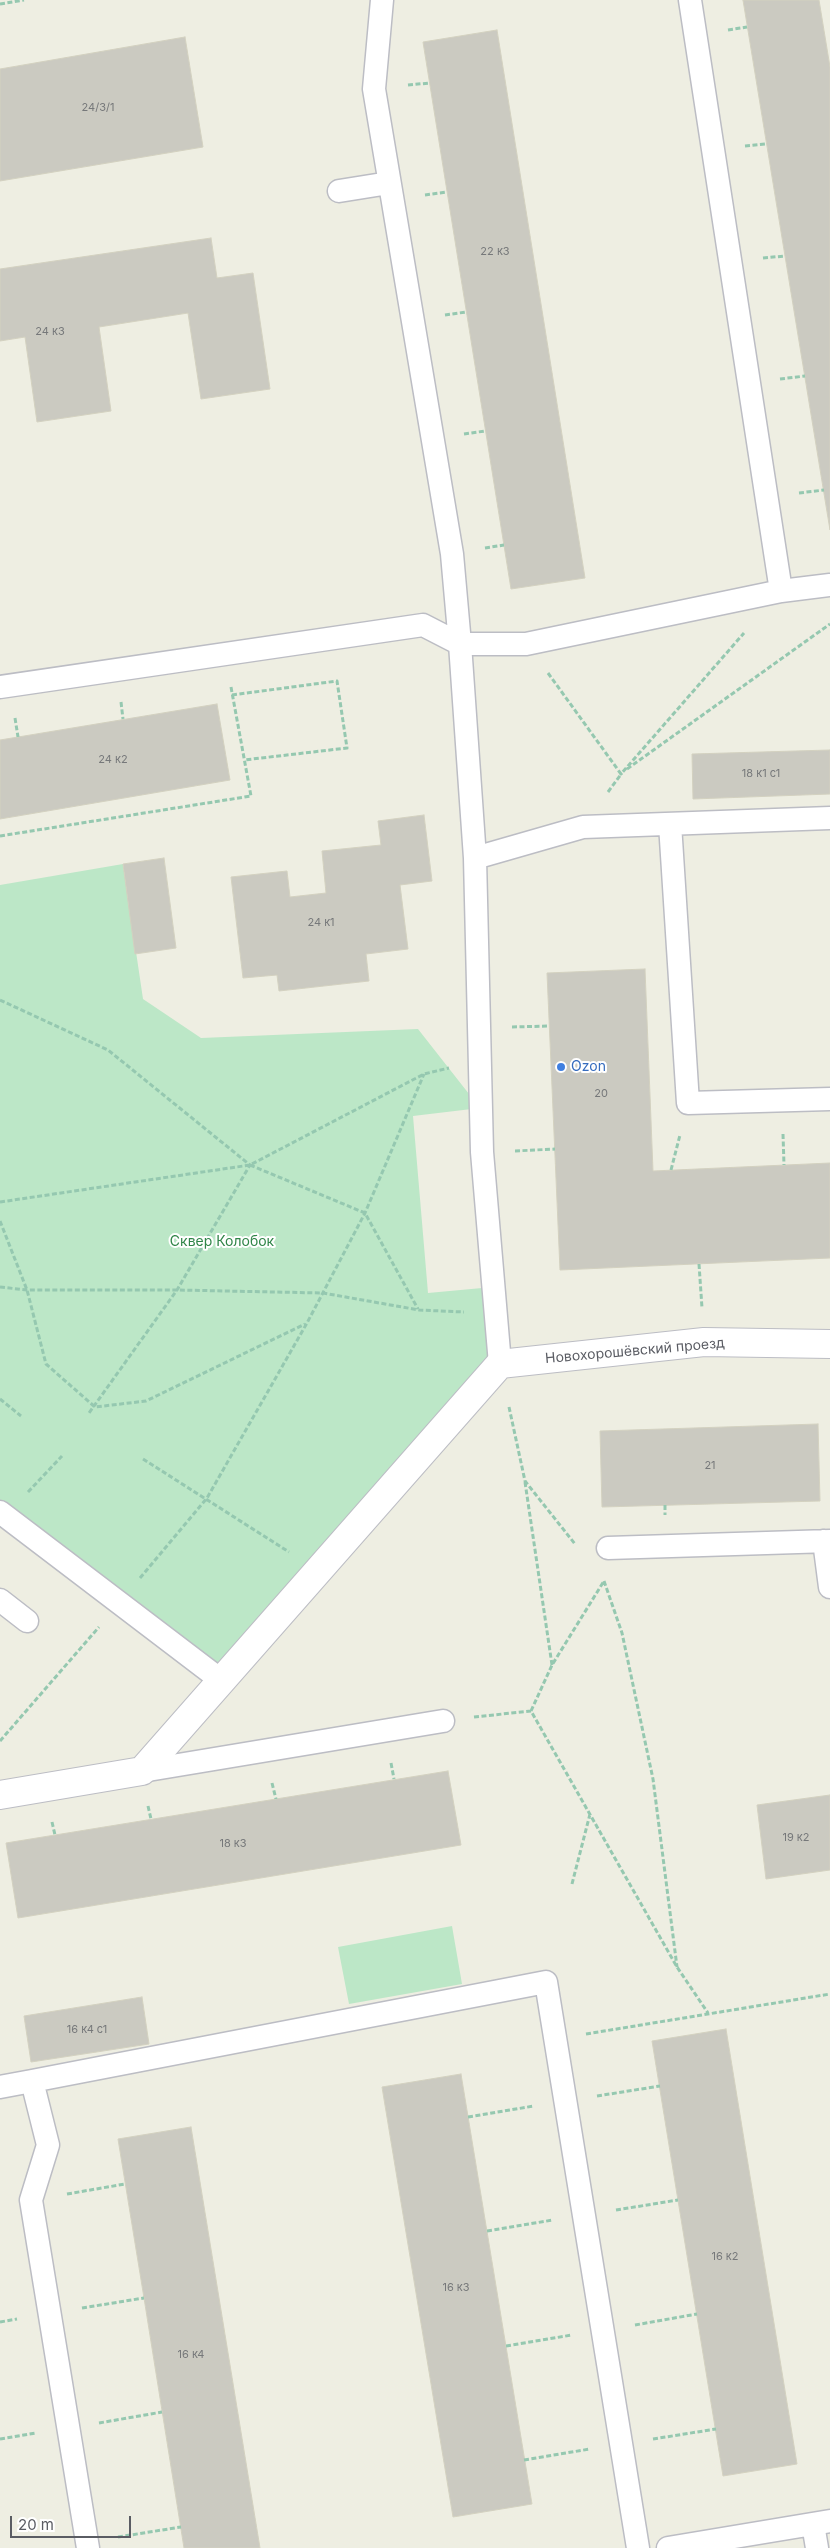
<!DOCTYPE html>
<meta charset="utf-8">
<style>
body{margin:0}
#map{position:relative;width:830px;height:2548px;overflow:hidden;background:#eeeee2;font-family:Inter,sans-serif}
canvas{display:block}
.scale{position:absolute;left:10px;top:2516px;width:121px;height:22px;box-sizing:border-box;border:2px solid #5a5c63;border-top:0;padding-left:6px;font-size:15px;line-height:18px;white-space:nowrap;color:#5a5c63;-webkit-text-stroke:4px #fff;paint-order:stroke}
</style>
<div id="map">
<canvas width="830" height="2548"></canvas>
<div class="scale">20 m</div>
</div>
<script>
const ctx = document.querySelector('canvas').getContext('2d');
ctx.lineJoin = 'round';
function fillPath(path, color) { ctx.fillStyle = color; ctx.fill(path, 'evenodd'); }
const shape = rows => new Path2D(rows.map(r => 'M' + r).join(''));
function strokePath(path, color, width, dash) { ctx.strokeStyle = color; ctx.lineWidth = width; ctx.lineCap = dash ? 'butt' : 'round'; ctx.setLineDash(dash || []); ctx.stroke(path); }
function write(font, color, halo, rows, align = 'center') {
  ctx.font = font + ' Inter,sans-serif'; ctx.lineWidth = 4; ctx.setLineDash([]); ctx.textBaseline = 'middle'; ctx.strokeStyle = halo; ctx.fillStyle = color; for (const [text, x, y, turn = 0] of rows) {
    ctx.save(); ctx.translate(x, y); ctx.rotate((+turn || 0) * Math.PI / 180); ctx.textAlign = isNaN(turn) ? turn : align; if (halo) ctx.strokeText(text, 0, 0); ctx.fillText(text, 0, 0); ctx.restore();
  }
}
const green = shape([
 [123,864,143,999,201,1038,418,1029,480,1108,413,1116,428,1293,493,1287,500,1364,222,1681,0,1512,0,885],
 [452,1926,462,1984,349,2004,338,1947]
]);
const building = shape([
 [743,0,819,0,830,67,830,530,743,0],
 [497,30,585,578,511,589,423,42,497,30],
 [185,37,203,147,0,181,0,69,185,37],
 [211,238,217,278,253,273,270,389,201,399,188,313,99,327,111,411,37,422,25,337,0,341,0,269,211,238],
 [217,704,230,780,0,819,0,740,217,704],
 [830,750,830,794,693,799,692,754,830,750],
 [424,815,432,881,400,885,408,949,366,954,369,981,279,991,277,975,243,978,231,877,287,871,290,897,326,893,322,851,381,845,378,821,424,815],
 [164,858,176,948,135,954,123,864,164,858],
 [645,969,653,1171,830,1163,830,1258,560,1270,547,973,645,969],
 [818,1424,820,1501,602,1507,600,1431,818,1424],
 [448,1771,461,1845,18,1918,6,1843,448,1771],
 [830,1795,830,1870,766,1879,757,1805,830,1795],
 [142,1997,149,2044,31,2062,24,2016,142,1997],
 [726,2029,797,2464,723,2476,652,2041,726,2029],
 [461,2074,532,2504,453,2517,382,2087,461,2074],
 [191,2127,260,2548,184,2548,144,2298,118,2139,191,2127]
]);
const path = shape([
 [0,4,24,0],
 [728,30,747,27],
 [408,85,430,83],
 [745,146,766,144],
 [425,195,447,192],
 [763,258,785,256],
 [445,315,466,312],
 [780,379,805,376],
 [464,434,485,431],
 [799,493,824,490],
 [485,548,504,545],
 [548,673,621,774,744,633],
 [232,695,337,681,347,748,244,760],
 [121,702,123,719],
 [15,718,18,737],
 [627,769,830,624],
 [608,792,622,773],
 [0,836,251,796,231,687],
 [0,1000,108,1050,250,1165,177,1290,89,1413],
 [512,1027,549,1026],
 [783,1134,784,1165],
 [515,1151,555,1149],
 [250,1165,365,1213,418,1309],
 [671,1170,680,1135],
 [0,1202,250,1165,424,1074,449,1068],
 [0,1221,27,1290,46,1364,95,1407,146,1401,305,1324],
 [699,1264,702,1308],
 [0,1287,27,1290,177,1290,323,1293,419,1310,464,1312],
 [0,1399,21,1416],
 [509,1407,525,1481,575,1544],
 [143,1459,289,1552],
 [525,1482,552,1665],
 [28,1492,62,1456],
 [665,1505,665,1515],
 [140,1578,207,1498,307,1323,365,1213,424,1074],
 [604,1581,622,1633,653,1779,677,1967],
 [531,1711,552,1665,604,1581],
 [474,1717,531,1711,677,1967,708,2013],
 [0,1741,99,1627],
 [391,1763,394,1779],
 [272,1783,276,1799],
 [148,1806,151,1819],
 [52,1822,55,1835],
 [572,1884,590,1814],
 [586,2034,830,1994],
 [597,2096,660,2086],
 [468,2117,534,2106],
 [67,2194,125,2184],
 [616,2210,678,2200],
 [487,2231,553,2220],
 [82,2308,144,2298],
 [0,2322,17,2319],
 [635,2325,697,2314],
 [506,2346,572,2335],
 [99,2423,162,2412],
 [0,2439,36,2433],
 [653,2439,716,2429],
 [524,2460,590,2449],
 [118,2537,181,2527]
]);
const lane = shape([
 [382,0,374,89,452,554,460,644,475,858,482,1152,500,1364],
 [690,0,781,591],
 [339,191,389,183],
 [0,687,423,625,460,644,526,644,781,591,830,585],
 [670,824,688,1103,830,1099],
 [475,858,583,827,830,818],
 [0,1512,222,1681],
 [824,1541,830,1587],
 [608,1548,830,1541],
 [0,1600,27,1621],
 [142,1771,443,1721],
 [32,2081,546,1982,638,2548],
 [0,2087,32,2081,48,2145,31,2200,88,2548],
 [813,2524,817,2548],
 [668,2548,830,2521]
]);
const street = shape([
 [0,1795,142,1771,500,1364,704,1342,830,1344]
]);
const markers = [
 [561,1067,5,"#3f7fe0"]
];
const numberNames = [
 ["24/3/1",98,108],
 ["22 к3",495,252],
 ["24 к3",50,332],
 ["24 к2",113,760],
 ["18 к1 с1",761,774],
 ["24 к1",321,923],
 ["20",601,1094],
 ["21",710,1466],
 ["19 к2",796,1838],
 ["18 к3",233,1844],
 ["16 к4 с1",87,2030],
 ["16 к2",725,2257],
 ["16 к3",456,2288],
 ["16 к4",191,2355]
];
const shopNames = [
 ["Ozon",571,1067]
];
const parkNames = [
 ["Сквер Колобок",222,1242]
];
const streetNames = [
 ["Новохорошёвский проезд",635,1351,-5]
];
fillPath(green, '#bce7c7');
fillPath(building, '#cbcac1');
strokePath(building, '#d3d1c0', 1);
strokePath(lane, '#bcbdc4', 25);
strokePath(street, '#bcbdc4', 30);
strokePath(path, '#95c8b0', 3, [5, 2.5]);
strokePath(lane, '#fff', 22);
strokePath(street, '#fff', 28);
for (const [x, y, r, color] of markers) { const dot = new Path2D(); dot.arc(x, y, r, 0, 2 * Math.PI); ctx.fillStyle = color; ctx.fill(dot); strokePath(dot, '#fff', 2); }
write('11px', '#76787a', null, numberNames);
write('14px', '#366cbe', '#fff', shopNames, 'left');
write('14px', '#308548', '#fff', parkNames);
write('14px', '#5a5c63', '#fff', streetNames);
</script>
